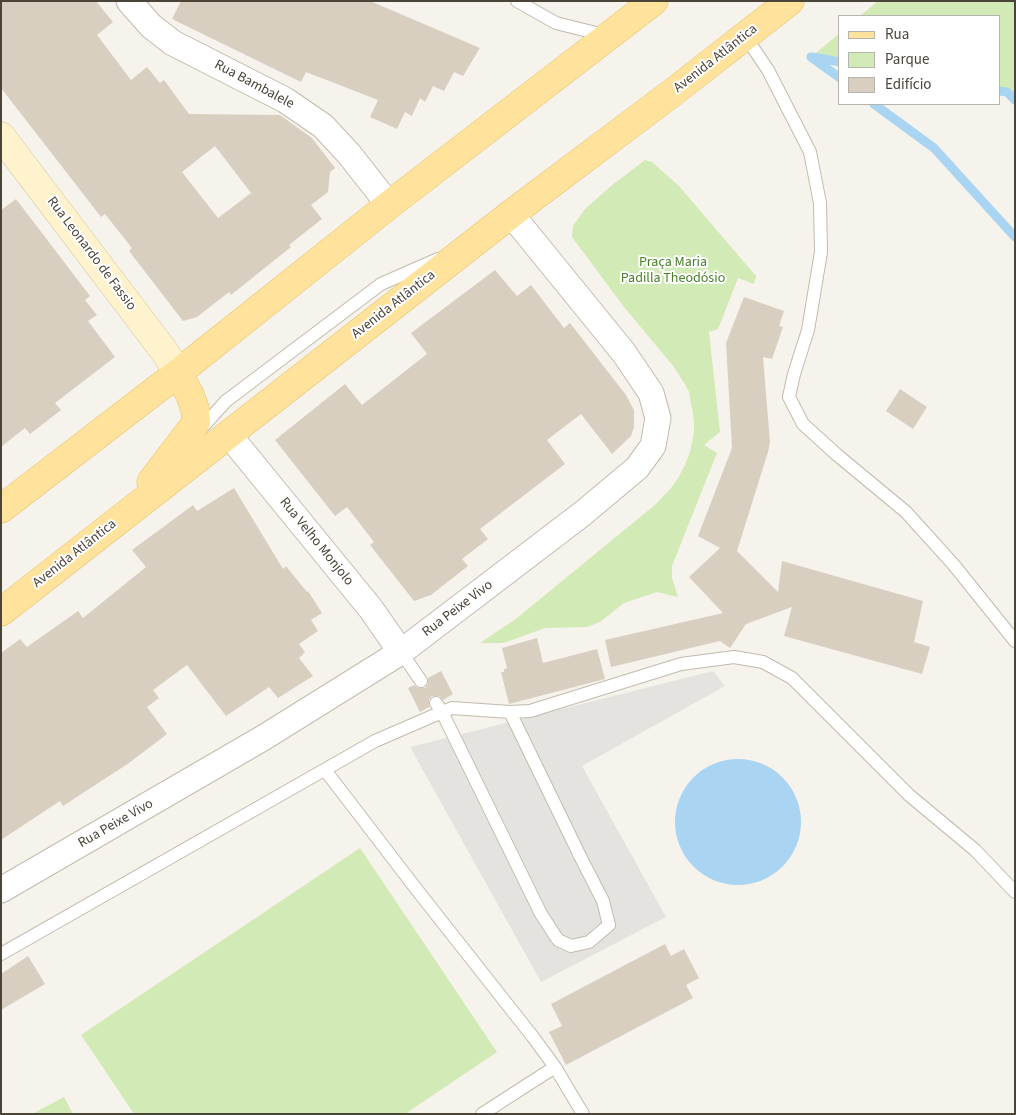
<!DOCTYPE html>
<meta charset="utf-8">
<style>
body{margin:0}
#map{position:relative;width:1016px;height:1115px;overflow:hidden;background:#f6f3ec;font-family:"Source Sans 3",sans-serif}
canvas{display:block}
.frame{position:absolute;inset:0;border:2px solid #4b4439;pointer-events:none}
.legend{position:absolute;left:838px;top:15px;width:162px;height:90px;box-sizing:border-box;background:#fff;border:1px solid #b7b4b0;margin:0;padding:6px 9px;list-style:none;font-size:15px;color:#4b4439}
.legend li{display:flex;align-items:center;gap:10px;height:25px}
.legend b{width:25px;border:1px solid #b7b4b0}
</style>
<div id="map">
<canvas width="1016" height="1115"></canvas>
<div class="frame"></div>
<ul class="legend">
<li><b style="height:6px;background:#ffe39c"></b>Rua</li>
<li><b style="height:14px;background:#d2eab5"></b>Parque</li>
<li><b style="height:14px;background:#d8cfc1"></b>Edifício</li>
</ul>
</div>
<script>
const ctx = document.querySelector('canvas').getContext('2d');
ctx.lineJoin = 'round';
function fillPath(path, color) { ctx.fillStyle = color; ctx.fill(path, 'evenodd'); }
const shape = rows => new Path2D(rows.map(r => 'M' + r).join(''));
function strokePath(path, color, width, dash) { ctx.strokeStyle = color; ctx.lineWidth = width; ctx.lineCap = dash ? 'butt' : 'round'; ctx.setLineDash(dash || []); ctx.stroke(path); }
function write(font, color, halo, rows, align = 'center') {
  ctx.font = font + ' "Source Sans 3",sans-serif'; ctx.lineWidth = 4; ctx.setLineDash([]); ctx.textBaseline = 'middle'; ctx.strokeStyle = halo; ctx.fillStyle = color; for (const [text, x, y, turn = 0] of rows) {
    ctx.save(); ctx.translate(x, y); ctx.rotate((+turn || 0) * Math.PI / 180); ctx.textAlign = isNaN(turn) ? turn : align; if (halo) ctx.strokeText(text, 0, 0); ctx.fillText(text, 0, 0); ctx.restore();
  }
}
const green = shape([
 [878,1,1015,1,1015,100,1007,92,1000,91,1000,16,860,16],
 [840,33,840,62,811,57],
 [645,160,652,162,679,186,756,276,754,284,738,278,718,329,709,332,720,432,704,445,717,453,672,566,672,578,678,597,657,592,624,603,600,622,587,627,545,628,504,643,480,643,517,618,656,504,671,488,678,478,685,465,690,452,694,433,694,420,689,392,686,386,674,367,624,307,572,237,573,226,585,209,611,186],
 [360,848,497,1052,405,1114,134,1114,81,1035],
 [64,1097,73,1114,32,1114]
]);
const parking = shape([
 [713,671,725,686,582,766,666,917,541,982,410,747]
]);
const water = shape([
 '675 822a63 63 0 1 1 126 0a63 63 0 1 1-126 0Z'
]);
const stream = shape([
 [811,57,840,78],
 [813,57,840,62],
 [1000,91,1007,92,1015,100],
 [874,104,934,148,1015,237]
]);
const building = shape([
 [1,1,96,1,113,22,97,35,131,80,147,67,160,83,164,80,189,114,280,115,312,138,335,168,330,172,328,192,311,205,322,219,289,245,291,247,231,295,229,292,197,317,183,321,129,251,132,248,105,214,101,217,1,88],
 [215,146,251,193,218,218,182,172],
 [181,1,370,1,480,48,463,76,454,72,444,91,433,86,425,102,420,98,412,116,405,112,397,129,370,117,378,100,306,72,301,82,172,19],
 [16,199,90,296,85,300,97,315,88,321,115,357,55,403,61,410,30,434,25,428,1,447,1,210],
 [495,270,517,296,531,285,564,328,570,323,626,395,634,410,634,427,631,436,612,454,581,414,547,440,565,464,480,529,488,539,462,559,468,566,431,595,414,601,370,545,374,542,347,507,335,516,275,440,345,384,362,405,427,354,411,333],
 [744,297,784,311,779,326,783,327,772,359,763,357,770,442,768,452,737,551,778,592,782,561,923,601,914,642,930,647,922,674,784,636,792,607,746,624,730,648,720,641,611,667,605,640,723,613,689,577,720,548,698,536,732,448,726,343],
 [900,389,927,407,913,429,886,411],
 [234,488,283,569,286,566,307,592,308,591,322,613,311,620,318,631,299,644,305,652,299,658,313,676,278,698,269,687,226,716,187,665,153,690,159,698,147,707,167,734,129,763,63,806,60,801,1,840,1,653,20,639,27,647,78,611,83,618,146,567,132,550,193,505,197,511],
 [537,638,543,663,597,649,605,679,509,704,501,672,504,672,504,669,507,668,502,648],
 [441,671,453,694,443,700,439,696,432,696,429,700,429,707,420,712,408,688,414,685,418,688,425,688,428,684,428,678],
 [665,944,671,956,684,949,699,978,686,985,693,998,566,1065,549,1032,562,1026,551,1004],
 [28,956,45,984,1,1010,1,974]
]);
const lane = shape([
 [517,1,556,23,608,36],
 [745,36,768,70,810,152,820,203,821,252,808,330,794,374,789,397,803,424,836,454,906,512,953,564,1015,641],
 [198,432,226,401,381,284,438,259],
 [401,652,421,681],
 [510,712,580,856,603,901,609,925,589,942,571,946,558,940,541,914,442,712,452,708,510,712,530,711,681,664,734,657,763,662,792,678,909,795,975,850,1015,892],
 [325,770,417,890,533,1037,555,1067,583,1114],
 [1,954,375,741,442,712,436,703],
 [482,1114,555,1067]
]);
const street = shape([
 [129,1,151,26,173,43,285,100,323,126,349,154,389,205],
 [229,435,371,609,401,652],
 [1,890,263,738,401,652,582,514,637,468,653,446,658,418,651,393,624,353,511,214]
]);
const secondary = shape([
 [1,136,164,351,178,373]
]);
const primary = shape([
 [151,482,196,423,195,409,190,395,178,373],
 [1,509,178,373,389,205,654,1],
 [1,612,511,214,672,93,790,1]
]);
const streetNames = [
 ["Avenida Atlântica",716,59,-38],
 ["Rua Bambalele",254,85,28],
 ["Rua Leonardo de Fassio",91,254,53],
 ["Avenida Atlântica",394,305,-38],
 ["Rua Velho Monjolo",316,542,51],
 ["Avenida Atlântica",75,554,-38],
 ["Rua Peixe Vivo",458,609,-37],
 ["Rua Peixe Vivo",116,824,-30]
];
const parkNames = [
 ["Praça Maria",673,263],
 ["Padilla Theodósio",673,279]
];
fillPath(green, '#d2eab5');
fillPath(parking, '#e5e3e0');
fillPath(water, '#a9d4f2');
strokePath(stream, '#a9d4f2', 9);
fillPath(building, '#d8cfc1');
strokePath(lane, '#c2bbae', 14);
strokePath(street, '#c2bbae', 27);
strokePath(secondary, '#d6c79b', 29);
strokePath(primary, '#e6c16a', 29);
strokePath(lane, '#fff', 12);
strokePath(street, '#fff', 25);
strokePath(secondary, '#fff3cd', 28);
strokePath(primary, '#ffe39c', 28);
write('14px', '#4b4439', '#fff', streetNames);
write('14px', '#4a7f2a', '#fff', parkNames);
</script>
